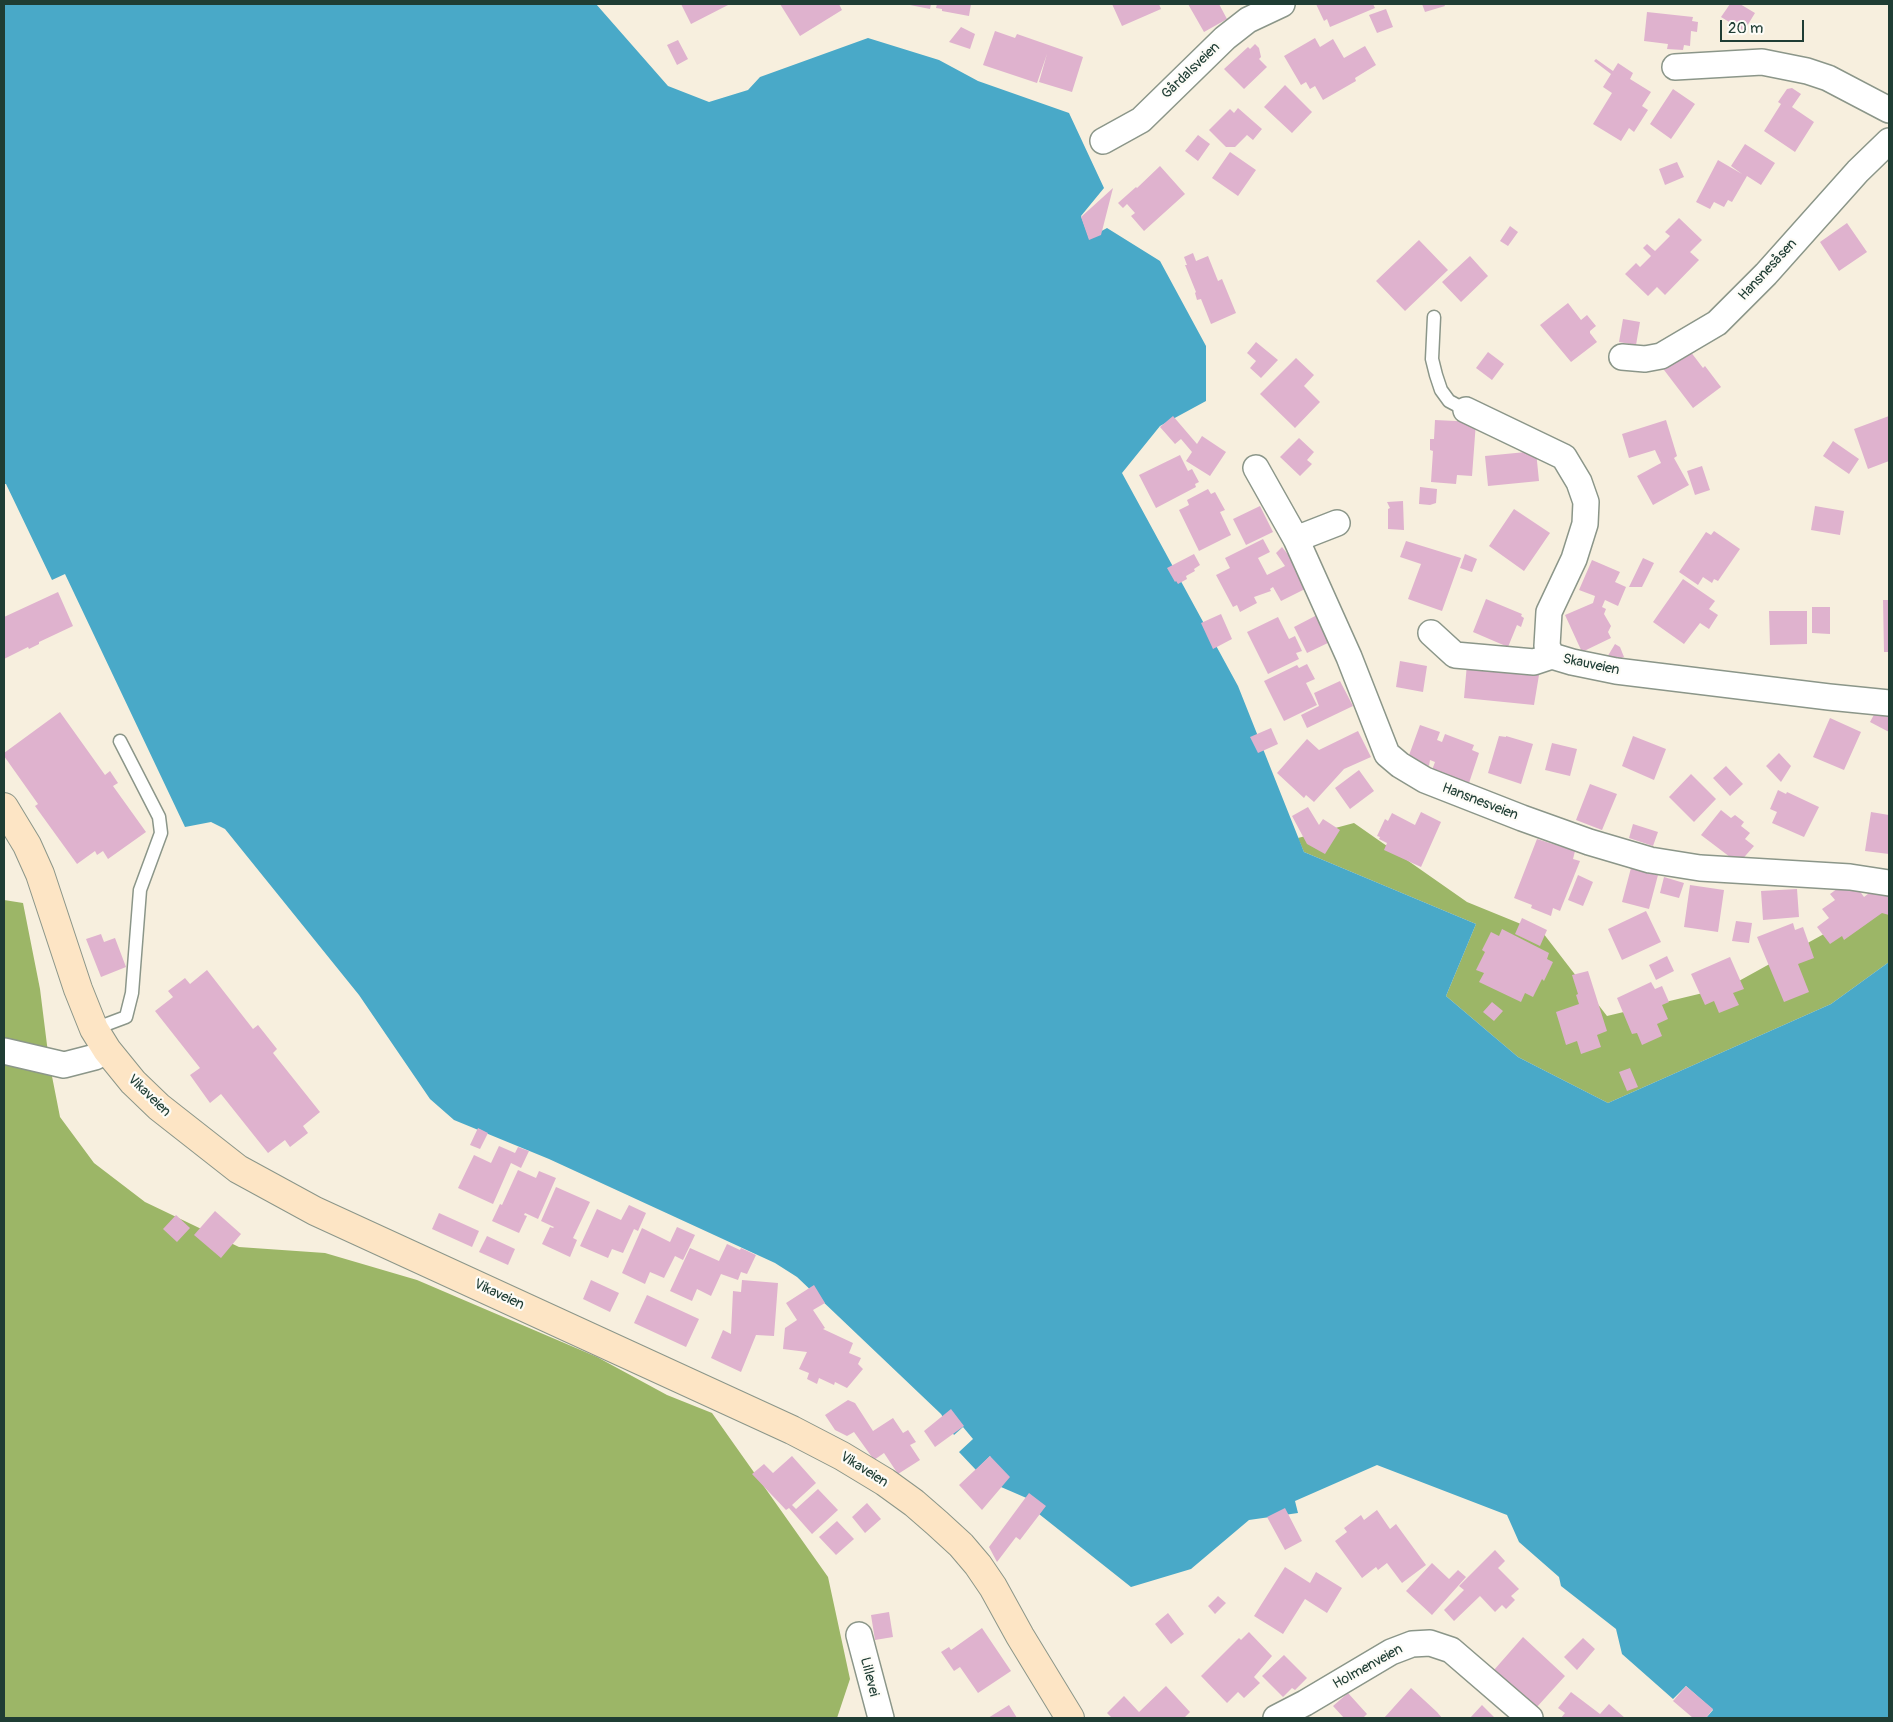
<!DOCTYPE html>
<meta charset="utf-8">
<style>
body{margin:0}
#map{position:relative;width:1893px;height:1722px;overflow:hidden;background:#f7efde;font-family:Pangolin,sans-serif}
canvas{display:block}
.frame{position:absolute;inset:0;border:5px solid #1f3d34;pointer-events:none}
.scale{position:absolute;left:1720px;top:20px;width:84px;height:22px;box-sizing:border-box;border:2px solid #1f3d34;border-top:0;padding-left:6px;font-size:15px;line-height:18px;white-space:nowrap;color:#1f3d34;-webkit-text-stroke:4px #fdfcf7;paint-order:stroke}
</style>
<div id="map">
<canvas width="1893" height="1722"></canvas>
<div class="frame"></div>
<div class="scale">20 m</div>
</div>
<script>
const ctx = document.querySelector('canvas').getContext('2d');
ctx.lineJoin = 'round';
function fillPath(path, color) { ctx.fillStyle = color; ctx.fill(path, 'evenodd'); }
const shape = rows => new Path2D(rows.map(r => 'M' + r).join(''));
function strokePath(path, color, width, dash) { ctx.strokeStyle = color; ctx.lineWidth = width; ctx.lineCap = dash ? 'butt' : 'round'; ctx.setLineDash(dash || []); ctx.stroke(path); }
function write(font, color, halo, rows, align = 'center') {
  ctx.font = font + ' Pangolin,sans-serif'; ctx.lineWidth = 4.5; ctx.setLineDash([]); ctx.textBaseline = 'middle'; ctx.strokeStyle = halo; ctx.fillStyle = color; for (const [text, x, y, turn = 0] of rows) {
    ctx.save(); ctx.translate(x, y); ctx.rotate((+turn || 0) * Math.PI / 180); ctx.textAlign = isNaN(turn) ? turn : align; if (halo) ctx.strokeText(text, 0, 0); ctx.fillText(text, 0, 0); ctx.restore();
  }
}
const forest = shape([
 [1354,823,1467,902,1543,933,1607,1016,1728,987,1889,898,1889,962,1831,1004,1608,1103,1518,1057,1446,996,1476,924,1304,852,1298,838],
 [4,900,23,903,40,989,49,1061,60,1117,94,1163,145,1202,239,1247,325,1253,417,1280,597,1357,667,1395,712,1413,828,1577,850,1679,837,1718,4,1718]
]);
const water = shape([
 [4,4,596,4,668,86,709,102,748,90,760,77,868,38,939,60,978,81,1069,113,1104,188,1081,216,1089,238,1107,228,1160,261,1206,346,1206,401,1160,426,1122,473,1238,686,1304,852,1476,924,1446,996,1518,1057,1608,1103,1831,1004,1889,962,1889,1718,1706,1718,1713,1710,1686,1686,1673,1699,1622,1654,1616,1629,1561,1586,1559,1577,1519,1542,1507,1515,1377,1465,1295,1501,1298,1513,1249,1520,1191,1569,1131,1587,1039,1514,1045,1506,1001,1487,990,1456,976,1470,959,1452,973,1439,963,1427,954,1435,941,1414,797,1277,775,1263,549,1159,454,1120,430,1099,359,995,225,829,211,822,185,827,65,574,52,580,6,484,4,484]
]);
const building = shape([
 [681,4,730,4,691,24],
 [780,4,839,4,842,10,800,36],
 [905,4,931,4,930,9],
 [937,4,971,4,969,16,942,11,942,9,936,8],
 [1112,4,1159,4,1161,9,1122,26],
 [1188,4,1219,4,1227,19,1204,32],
 [1316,4,1373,4,1375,8,1330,27,1327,19,1324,21],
 [1422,4,1444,4,1445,6,1425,12],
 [1730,4,1740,4,1755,13,1744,31,1721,17],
 [1386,9,1393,27,1377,33,1369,15],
 [1647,12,1693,17,1692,21,1698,22,1697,32,1691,31,1690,46,1684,45,1683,50,1667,49,1668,44,1644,41],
 [961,27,975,34,970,49,949,42],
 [995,31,1015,38,1017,34,1083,57,1072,92,1039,82,1047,54,1037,83,983,65],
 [1315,38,1320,47,1333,39,1344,58,1365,46,1376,65,1355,78,1356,81,1323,100,1315,86,1310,89,1306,82,1301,85,1284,56],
 [678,40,688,59,677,65,667,45],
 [1255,44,1259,48,1261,57,1259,59,1267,67,1244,89,1224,69,1248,47,1250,49],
 [1596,59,1613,71,1618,63,1633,73,1630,79,1651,92,1642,106,1648,110,1634,132,1629,128,1621,141,1593,124,1612,93,1603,87,1611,74,1594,61],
 [1285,85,1312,112,1292,133,1264,107],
 [1792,88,1801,94,1792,107,1814,122,1795,152,1764,131,1781,104,1778,102,1787,89],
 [1673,89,1695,104,1671,139,1650,124],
 [1238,108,1262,129,1253,140,1247,135,1235,147,1226,147,1209,130,1230,109,1234,113],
 [1198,135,1210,144,1198,161,1185,151],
 [1745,144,1775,163,1761,185,1747,176,1732,202,1728,200,1724,207,1714,202,1710,209,1696,202,1718,160,1742,174,1731,166],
 [1230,152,1256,170,1238,196,1212,178],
 [1677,162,1684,177,1665,185,1659,169],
 [1160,166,1185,194,1144,231,1131,216,1135,213,1127,204,1123,208,1118,203,1136,187,1137,188],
 [1113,188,1101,235,1089,240,1081,217],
 [1679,218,1702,240,1690,252,1699,260,1665,295,1657,287,1648,296,1625,274,1636,263,1640,267,1651,256,1643,248,1647,244,1655,251,1670,236,1665,232],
 [1847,223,1867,252,1839,271,1820,242],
 [1510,226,1518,232,1508,246,1500,241],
 [1419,240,1448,270,1405,311,1376,281],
 [1193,253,1196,261,1208,256,1218,281,1222,279,1236,313,1211,324,1201,299,1197,300,1195,293,1196,292,1185,265,1187,265,1184,257],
 [1470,256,1488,276,1461,302,1442,282],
 [1568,303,1581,320,1587,315,1596,326,1590,331,1590,333,1597,342,1571,362,1540,325],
 [1623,319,1640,322,1636,345,1619,342],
 [1256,342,1278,360,1261,378,1250,368,1256,361,1247,353],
 [1687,347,1703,368,1705,366,1721,387,1693,408,1661,366],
 [1488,352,1504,364,1492,380,1476,368],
 [1296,358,1314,375,1304,386,1320,402,1295,428,1260,394],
 [1173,416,1197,444,1202,436,1226,452,1210,476,1186,461,1192,452,1181,439,1175,444,1160,427],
 [1889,416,1889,461,1868,469,1854,429],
 [1435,420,1476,422,1472,476,1457,475,1456,484,1431,482,1433,451,1430,450,1430,439,1434,439],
 [1666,420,1677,456,1674,458,1689,485,1653,505,1637,476,1661,463,1655,450,1629,458,1622,434],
 [1299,438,1314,452,1307,460,1312,464,1300,476,1280,457],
 [1833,441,1859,459,1849,474,1823,456],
 [1536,451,1539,481,1488,486,1485,456],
 [1180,455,1188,471,1192,469,1199,482,1195,484,1196,487,1156,508,1139,475],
 [1702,466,1710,490,1695,495,1687,471],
 [1420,487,1437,489,1436,503,1430,505,1419,504],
 [1208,489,1211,494,1215,492,1225,510,1220,512,1231,535,1199,551,1179,510,1189,505,1187,500],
 [1403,501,1404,530,1388,529,1388,509,1390,508,1387,502],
 [1260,506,1273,532,1246,545,1233,519],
 [1815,506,1844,511,1840,535,1811,530],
 [1514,509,1550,533,1524,571,1489,546],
 [1714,531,1740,549,1718,581,1714,579,1712,583,1703,577,1698,585,1679,572,1706,532,1711,535],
 [1263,539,1270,552,1258,558,1267,575,1285,566,1276,553,1282,547,1294,562,1307,588,1281,601,1273,587,1270,589,1271,591,1254,597,1257,603,1240,612,1237,605,1233,607,1216,575,1230,568,1225,558],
 [1406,541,1461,558,1442,611,1408,599,1421,564,1400,557],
 [1194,554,1200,565,1194,569,1195,571,1186,576,1187,579,1178,584,1176,581,1175,582,1167,568],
 [1465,554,1477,559,1472,572,1460,568],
 [1643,558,1654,563,1642,587,1629,587],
 [1592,560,1620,572,1615,582,1626,587,1618,606,1605,600,1602,607,1606,609,1604,614,1611,626,1608,632,1611,638,1582,652,1565,615,1593,603,1595,596,1579,590],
 [1683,579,1715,601,1709,609,1718,615,1709,629,1700,623,1684,644,1653,622],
 [58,592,73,626,39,642,39,644,29,649,28,647,4,659,4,617],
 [1486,599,1522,614,1521,616,1524,618,1521,627,1517,625,1508,647,1473,632],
 [1883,600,1889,600,1889,652,1884,652],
 [1812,607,1830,607,1830,634,1812,633],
 [1769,611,1807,611,1807,644,1770,645],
 [1221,614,1232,639,1213,649,1201,623],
 [1319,614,1332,641,1307,653,1294,627],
 [1278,617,1289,639,1295,636,1302,651,1296,653,1299,659,1268,674,1247,632],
 [1615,644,1620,647,1624,657,1615,660,1606,659],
 [1400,661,1427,666,1423,692,1396,687],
 [1307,664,1315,679,1306,683,1317,705,1284,721,1264,681,1297,665,1299,668],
 [1467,664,1539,675,1534,705,1464,698],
 [1340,681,1353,706,1307,728,1301,715,1319,706,1314,693],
 [1877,709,1889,715,1889,732,1870,722],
 [60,712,105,775,110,771,118,783,113,786,146,832,108,859,103,851,97,855,95,851,77,864,35,806,38,804,4,756,4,753],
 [1830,718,1861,732,1844,770,1813,757],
 [1420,725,1440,732,1437,740,1442,742,1445,734,1474,745,1472,750,1479,753,1468,786,1431,773,1435,762,1430,760,1429,766,1408,758],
 [1271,728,1278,744,1258,753,1250,737],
 [1358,731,1371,757,1344,769,1314,802,1306,795,1304,798,1277,773,1307,739,1319,750],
 [1499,736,1506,737,1506,736,1533,744,1521,784,1488,773],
 [1633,736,1666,749,1654,780,1622,766],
 [1552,743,1577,749,1570,776,1545,770],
 [1779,753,1791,766,1781,782,1766,766],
 [1726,766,1743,784,1730,796,1713,778],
 [1359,770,1374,791,1350,809,1335,788],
 [1691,774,1716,799,1694,822,1669,797],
 [1590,784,1617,794,1602,830,1576,820],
 [1778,790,1786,794,1787,792,1819,807,1804,837,1772,823,1777,812,1770,809],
 [1308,807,1319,825,1323,819,1340,830,1325,854,1307,844,1292,816],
 [1721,810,1731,818,1735,815,1744,822,1741,826,1750,833,1745,839,1754,846,1739,863,1731,856,1730,857,1701,835],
 [1421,812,1441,822,1421,867,1384,850,1387,843,1379,839,1380,837,1377,836,1385,819,1388,821,1392,813,1415,825],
 [1871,812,1889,815,1889,854,1865,851],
 [1633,824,1658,832,1653,846,1629,838],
 [1537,839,1575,851,1573,859,1580,861,1560,911,1553,908,1551,916,1531,908,1532,905,1514,898],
 [1631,868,1658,875,1649,909,1622,902],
 [1578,875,1593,882,1583,906,1568,900],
 [1664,877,1684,883,1679,898,1660,893],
 [1845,883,1854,883,1864,897,1877,887,1889,890,1889,915,1882,913,1844,940,1842,936,1830,944,1817,927,1829,918,1822,909,1835,900,1830,894],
 [1690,885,1724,890,1718,932,1684,927],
 [1797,889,1799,917,1763,920,1761,891],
 [1646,911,1661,942,1622,960,1608,929],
 [1522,918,1547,930,1540,946,1515,934],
 [1736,921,1752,923,1749,943,1732,941],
 [1793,923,1795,930,1803,927,1814,958,1798,964,1809,992,1784,1002,1757,937],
 [1502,929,1549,953,1547,959,1553,962,1544,981,1542,979,1533,997,1525,993,1521,1002,1479,982,1484,973,1476,970,1485,952,1482,950,1491,932,1499,936],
 [101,934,104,942,115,938,126,967,101,977,86,939],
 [1667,956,1674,971,1656,980,1649,965],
 [1730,957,1744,989,1733,993,1739,1005,1719,1013,1714,1001,1705,1005,1691,974],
 [207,970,253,1029,258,1025,277,1049,273,1053,320,1112,303,1126,308,1133,290,1147,285,1140,268,1153,221,1094,210,1103,190,1075,200,1068,155,1011,173,997,168,991,185,978,190,984],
 [1588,971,1607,1031,1597,1035,1601,1047,1581,1054,1577,1041,1566,1045,1556,1012,1579,1004,1576,995,1578,994,1572,975],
 [1651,982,1655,989,1662,986,1669,1002,1662,1005,1668,1019,1657,1024,1662,1036,1642,1045,1637,1033,1632,1034,1617,998],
 [1492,1002,1503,1011,1494,1021,1483,1012],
 [1630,1068,1638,1087,1627,1091,1619,1072],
 [478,1128,488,1133,480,1149,470,1145],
 [499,1146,515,1153,518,1147,529,1151,521,1168,511,1163,493,1204,458,1188,474,1155,491,1163],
 [518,1170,536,1178,539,1171,556,1178,538,1219,525,1213,524,1215,527,1216,519,1233,492,1221,500,1204,502,1205],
 [556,1187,590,1202,573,1238,577,1240,570,1257,542,1244,550,1227,553,1228,554,1227,541,1221],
 [629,1205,646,1213,638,1231,634,1229,623,1253,612,1249,608,1258,580,1246,597,1209,621,1220],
 [215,1211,241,1234,221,1258,194,1235],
 [439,1213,479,1231,472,1247,432,1229],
 [176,1215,190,1228,177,1242,163,1229],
 [677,1227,695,1235,683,1260,675,1256,664,1278,650,1272,645,1284,622,1273,642,1228,670,1242],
 [487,1236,515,1249,508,1265,479,1252],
 [727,1244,740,1250,741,1248,756,1255,747,1274,741,1272,738,1280,721,1274,711,1296,697,1289,692,1301,670,1291,690,1248,719,1261],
 [591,1280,619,1293,610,1312,583,1299],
 [742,1280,778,1283,774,1336,756,1335,741,1372,711,1358,723,1330,731,1334,733,1291,741,1292],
 [814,1285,825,1303,813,1310,825,1328,823,1329,853,1343,849,1353,861,1358,858,1364,863,1369,847,1388,835,1382,834,1385,819,1378,817,1384,807,1379,809,1373,799,1369,807,1352,783,1349,785,1328,797,1320,786,1303],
 [647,1295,699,1319,686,1347,634,1323],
 [848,1400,855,1403,873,1431,893,1418,903,1433,908,1430,916,1442,910,1445,920,1460,898,1474,884,1453,874,1460,854,1432,847,1436,835,1430,825,1415],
 [951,1409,964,1426,935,1447,924,1431],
 [792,1456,816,1483,792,1505,796,1509,818,1489,838,1510,812,1534,789,1508,786,1510,752,1474,764,1464,773,1473],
 [990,1456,1010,1477,982,1510,959,1485],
 [1029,1493,1046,1506,1020,1540,1016,1537,997,1562,989,1547],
 [867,1503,881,1519,865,1533,852,1517],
 [1285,1508,1302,1541,1285,1550,1267,1517],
 [1377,1510,1390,1529,1396,1524,1426,1565,1402,1583,1387,1563,1378,1570,1376,1567,1362,1578,1335,1541,1347,1532,1344,1528,1361,1515,1364,1520],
 [837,1521,854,1539,836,1555,819,1537],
 [1495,1550,1505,1561,1498,1568,1519,1589,1511,1596,1515,1600,1506,1609,1502,1605,1495,1612,1480,1596,1454,1621,1444,1610,1464,1590,1459,1586],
 [1432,1563,1449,1579,1458,1570,1466,1577,1432,1615,1406,1591],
 [1285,1567,1310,1583,1316,1572,1342,1588,1327,1613,1305,1599,1283,1634,1254,1616],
 [1218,1596,1226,1603,1215,1614,1208,1606],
 [889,1612,893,1637,875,1640,871,1615],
 [1168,1613,1184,1634,1171,1644,1155,1624],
 [982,1628,1011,1671,978,1693,960,1667,954,1671,941,1652,949,1647,951,1650],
 [1249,1632,1272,1656,1254,1677,1260,1683,1244,1698,1238,1692,1227,1703,1201,1676,1239,1638,1241,1640],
 [1523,1637,1565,1676,1536,1708,1494,1670],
 [1583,1638,1595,1649,1577,1670,1564,1657],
 [1284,1655,1307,1678,1295,1690,1292,1688,1283,1697,1262,1676],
 [1166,1686,1190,1712,1184,1718,1112,1718,1107,1713,1124,1696,1139,1712],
 [1686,1686,1713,1709,1706,1718,1693,1718,1673,1701],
 [1411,1688,1437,1712,1442,1718,1384,1718],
 [1571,1692,1600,1714,1609,1704,1625,1718,1561,1718,1565,1713,1558,1708],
 [1348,1693,1367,1714,1363,1718,1344,1718,1333,1706],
 [1009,1705,1017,1718,988,1718],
 [1482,1705,1495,1718,1470,1718]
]);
const lane = shape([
 [1434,317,1432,359,1436,375,1441,390,1449,401,1466,410],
 [94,1029,126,1017,132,993,140,890,161,833,159,817,120,741]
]);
const street = shape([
 [1675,67,1762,62,1807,71,1828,78,1889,110],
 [1103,141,1141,120,1225,38,1248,20,1282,4],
 [1622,357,1645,359,1661,356,1717,323,1766,274,1858,171,1889,141],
 [1466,410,1564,457,1579,482,1586,502,1585,524,1574,559,1549,612,1547,646,1552,656,1572,662,1616,671,1829,697,1889,703],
 [1256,468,1296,539,1349,657,1387,754,1400,765,1425,780,1522,818,1589,842,1650,860,1700,868,1850,877,1889,883],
 [1296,539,1337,523],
 [1431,633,1455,655,1534,662,1552,656],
 [4,1051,64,1065,95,1057,107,1050],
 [859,1635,881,1718],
 [1276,1718,1305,1703,1391,1652,1412,1644,1430,1643,1451,1650,1530,1718]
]);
const secondary = shape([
 [4,807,27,845,40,874,78,989,94,1029,107,1050,133,1082,159,1107,238,1169,315,1211,792,1430,842,1456,885,1482,914,1503,937,1523,961,1545,978,1565,993,1587,1020,1636,1070,1718]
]);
const streetNames = [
 ["Gårdalsveien",1191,71,-44],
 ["Hansnesåsen",1768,270,-47],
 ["Skauveien",1591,665,12],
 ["Hansnesveien",1480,802,21],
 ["Vikaveien",149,1096,44],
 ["Vikaveien",499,1295,25],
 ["Vikaveien",864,1470,32],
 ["Holmenveien",1368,1667,-29],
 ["Lillevei",869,1677,76]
];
fillPath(forest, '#9cb667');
fillPath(water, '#49a9c8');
fillPath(building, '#dfb2ce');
strokePath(lane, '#8b9689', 15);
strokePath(street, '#8b9689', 28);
strokePath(secondary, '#8b9689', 30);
strokePath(lane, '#fff', 12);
strokePath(street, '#fff', 25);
strokePath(secondary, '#fde5c5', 28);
write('14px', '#1f3d34', '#fdfcf7', streetNames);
</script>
